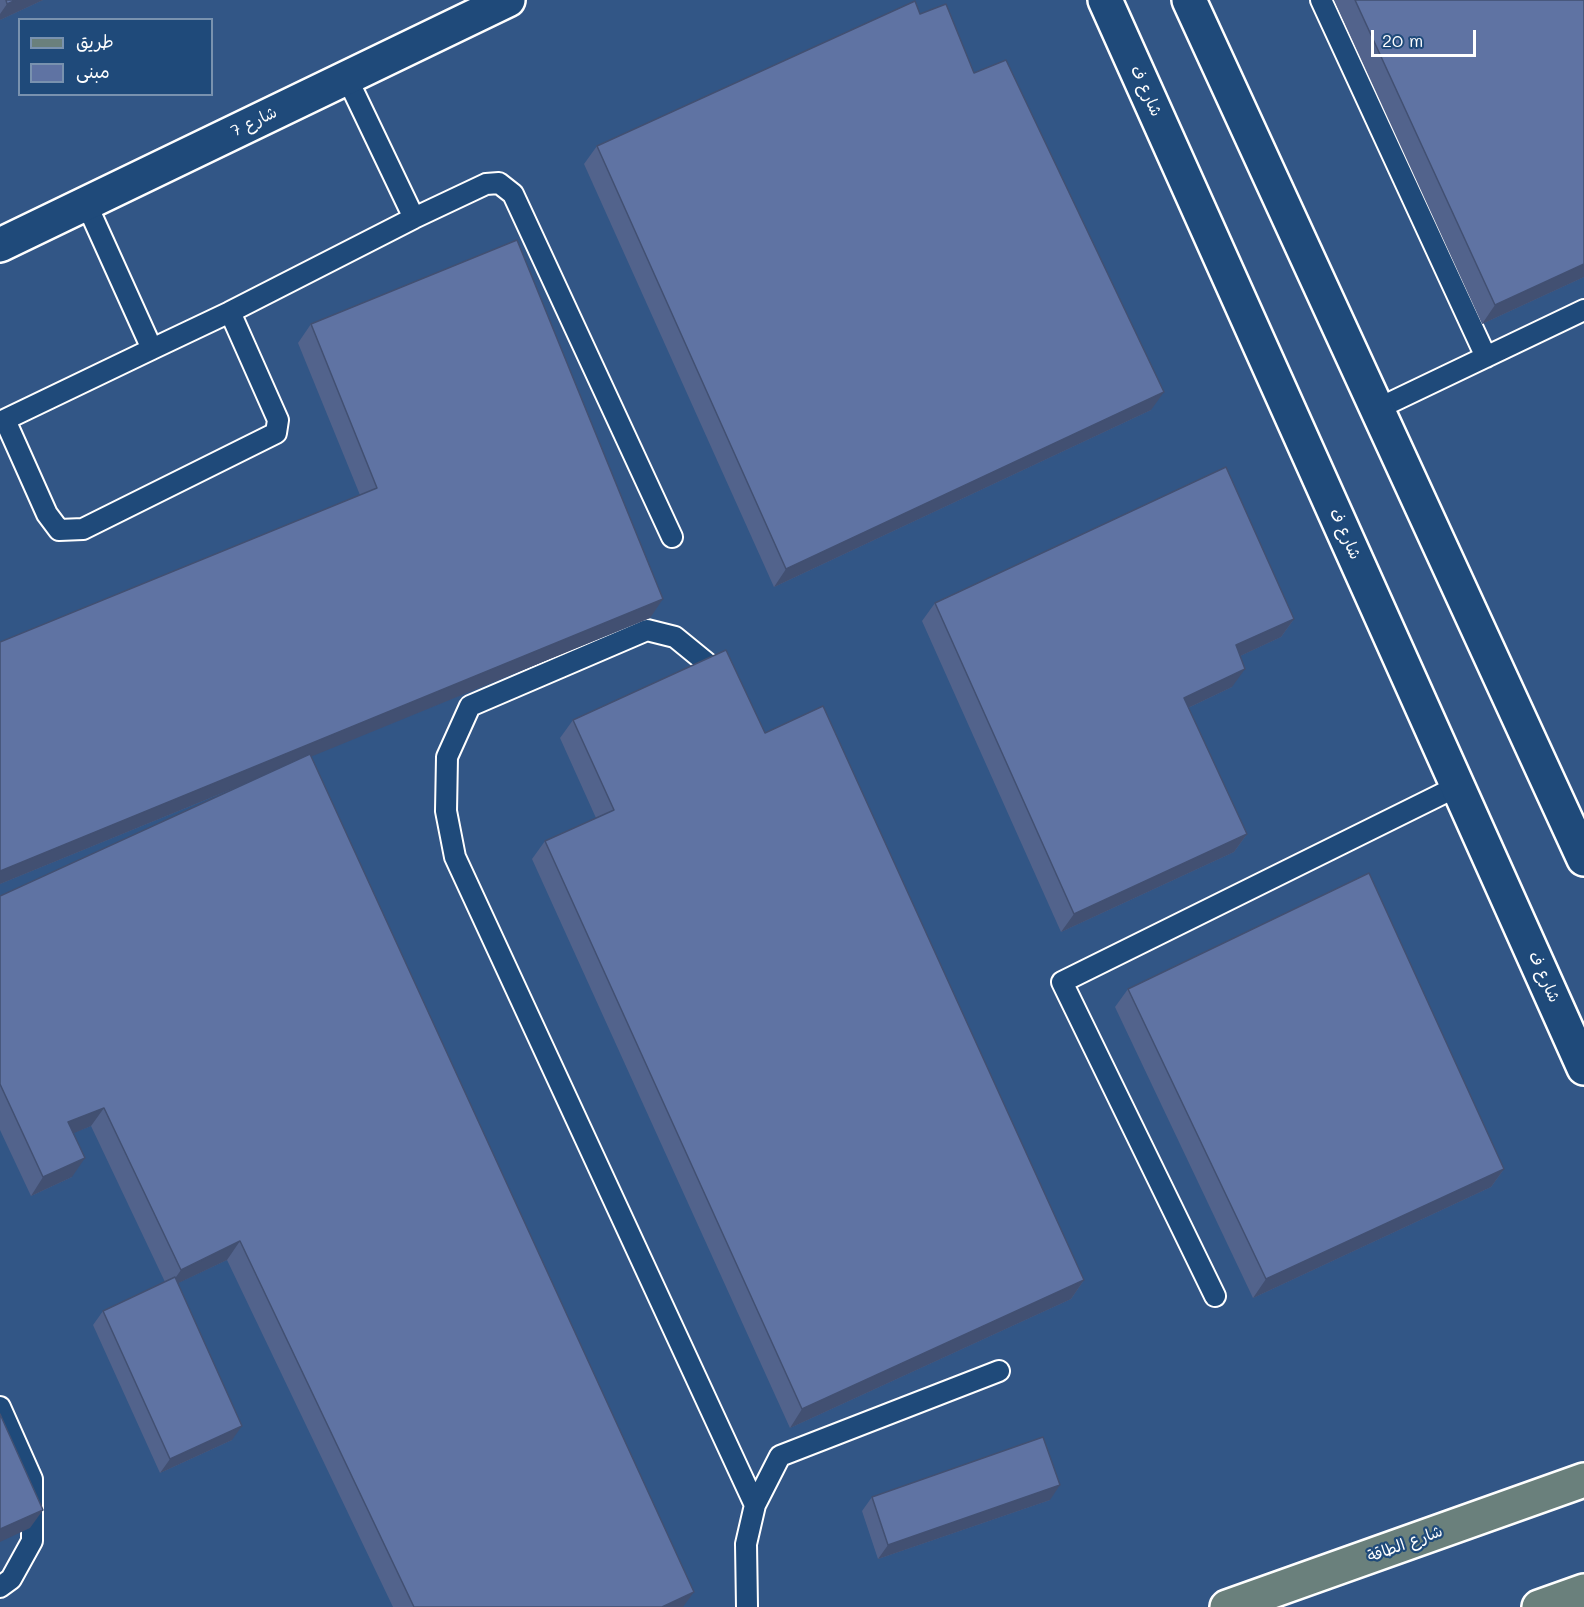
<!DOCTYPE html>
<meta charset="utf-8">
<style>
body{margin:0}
#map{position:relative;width:1584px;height:1607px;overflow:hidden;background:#1f4a7a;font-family:Mali,"Playpen Sans Arabic",sans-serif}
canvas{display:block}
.legend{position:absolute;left:18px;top:18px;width:195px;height:78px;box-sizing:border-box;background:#1f4a7a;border:2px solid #7992af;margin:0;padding:8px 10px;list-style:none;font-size:18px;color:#fff}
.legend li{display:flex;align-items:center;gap:12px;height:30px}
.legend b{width:30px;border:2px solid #7992af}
.scale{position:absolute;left:1371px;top:30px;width:105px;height:27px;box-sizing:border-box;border:3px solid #fff;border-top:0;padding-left:8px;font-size:18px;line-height:21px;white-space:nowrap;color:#fff;-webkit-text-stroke:4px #1f4a7a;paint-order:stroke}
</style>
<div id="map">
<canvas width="1584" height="1607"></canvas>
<ul class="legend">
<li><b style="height:8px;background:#6a807c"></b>طريق</li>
<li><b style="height:16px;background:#5f73a3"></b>مبنى</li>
</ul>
<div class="scale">20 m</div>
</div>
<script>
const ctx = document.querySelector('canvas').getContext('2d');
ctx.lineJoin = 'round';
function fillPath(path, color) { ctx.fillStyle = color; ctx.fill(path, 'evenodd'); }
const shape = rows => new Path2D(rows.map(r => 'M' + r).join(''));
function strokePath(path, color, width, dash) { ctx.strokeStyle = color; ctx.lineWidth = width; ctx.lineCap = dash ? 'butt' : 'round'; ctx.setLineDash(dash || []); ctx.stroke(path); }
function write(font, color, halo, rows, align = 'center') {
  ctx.font = font + ' Mali,"Playpen Sans Arabic",sans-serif'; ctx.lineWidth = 4.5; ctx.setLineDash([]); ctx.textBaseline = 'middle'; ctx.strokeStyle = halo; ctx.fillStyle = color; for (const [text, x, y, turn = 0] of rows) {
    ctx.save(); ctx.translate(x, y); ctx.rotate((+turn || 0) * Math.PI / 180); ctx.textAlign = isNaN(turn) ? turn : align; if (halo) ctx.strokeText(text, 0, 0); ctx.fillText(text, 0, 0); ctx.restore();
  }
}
const built = shape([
 [0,0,1584,0,1584,1607,0,1607],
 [20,20,212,20,212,94,20,94]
]);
const service = shape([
 [1321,0,1486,357],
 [347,78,414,218],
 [152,349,230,312],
 [1377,409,1584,310],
 [5,420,47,514,59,530,83,529,276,433,278,420,230,312,414,218,486,184,499,183,513,194,672,537],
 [0,422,152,349,86,203],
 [724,677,675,637,647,630,470,706,447,757,446,811,455,857,755,1505],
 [1215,1296,1062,982,1458,786],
 [0,1407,32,1479,32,1541,11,1579,0,1587],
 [747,1607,746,1544,755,1505,780,1456,999,1371]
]);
const minor = shape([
 [0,245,508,0]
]);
const tertiary = shape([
 [1105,0,1584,1068],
 [1189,0,1584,859]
]);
const primary = shape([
 [1227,1607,1584,1480],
 [1539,1607,1584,1591]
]);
const wall = shape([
 [0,0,43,0,0,20],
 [1334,0,1584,0,1584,277,1482,324],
 [920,14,974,73,1151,410,774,587,584,164,597,146],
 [311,324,650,618,311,756,683,1607,393,1607,227,1260,178,1283,232,1440,160,1473,93,1325,103,1311,165,1282,91,1126,73,1133,72,1177,31,1196,0,1130,0,896,242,785,0,884,0,642,360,495,298,343],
 [935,603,1294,619,1281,637,1240,656,1232,687,1188,708,1247,834,1234,852,1061,932,922,621],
 [573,720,765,733,1084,1280,1071,1299,790,1428,532,859,545,841,596,818,560,738],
 [1128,989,1504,1169,1491,1187,1253,1298,1115,1007],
 [872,1497,1050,1500,878,1559,862,1511]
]);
const shadedWall = shape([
 [16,0,43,0,0,20,0,14,7,4],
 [1584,264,1584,277,1482,324,1495,305],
 [1164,392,1151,410,774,587,786,569],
 [663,599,650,618,0,884,0,871],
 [1294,619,1281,637,1223,664,1236,645],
 [1245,669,1232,687,1171,716,1184,698],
 [1247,834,1234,852,1061,932,1074,914],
 [104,1108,91,1126,55,1141,68,1122],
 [85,1158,72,1177,31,1196,43,1177],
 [1504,1169,1491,1187,1253,1298,1266,1279],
 [240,1241,227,1260,168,1288,181,1270],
 [1084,1280,1071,1299,790,1428,802,1409],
 [242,1426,232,1440,160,1473,170,1459],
 [1060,1485,1050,1500,878,1559,888,1545],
 [43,1510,30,1528,0,1542,0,1529],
 [694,1592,683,1607,662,1607]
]);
const building = shape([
 [6,0,16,0,7,4,6,0],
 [1355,0,1584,0,1584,264,1495,305,1355,0],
 [915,1,920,14,946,4,974,73,1006,60,1164,392,786,569,597,146,915,1],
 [517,240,663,599,0,871,0,642,377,488,311,324,517,240],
 [1226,467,1294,619,1236,645,1245,669,1184,698,1247,834,1074,914,935,603,1226,467],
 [726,650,765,733,823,706,1084,1280,802,1409,545,841,614,810,573,720,726,650],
 [310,754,694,1592,662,1607,414,1607,240,1241,181,1270,104,1108,68,1122,85,1158,43,1177,0,1084,0,896,310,754],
 [1369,873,1504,1169,1266,1279,1128,989,1369,873],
 [175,1277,242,1426,170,1459,103,1311,175,1277],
 [0,1414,43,1510,0,1529,0,1414],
 [1043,1437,1060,1485,888,1545,872,1497,1043,1437]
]);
const streetNames = [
 ["شارع ف",1146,91,66],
 ["شارع 7",254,122,-26],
 ["شارع ف",1345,534,66],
 ["شارع ف",1544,977,66],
 ["شارع الطاقة",1405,1544,-20]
];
fillPath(built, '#325686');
strokePath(service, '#fff', 24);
strokePath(minor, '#fff', 38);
strokePath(tertiary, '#fff', 38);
strokePath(primary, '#fff', 38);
strokePath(service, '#1f4a7a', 20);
strokePath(minor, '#1f4a7a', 33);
strokePath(tertiary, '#1f4a7a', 33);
strokePath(primary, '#6a807c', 33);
fillPath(wall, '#52638c');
fillPath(shadedWall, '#425072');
fillPath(building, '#5f73a3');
strokePath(building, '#425072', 1.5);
write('16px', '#fff', '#1f4a7a', streetNames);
</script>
